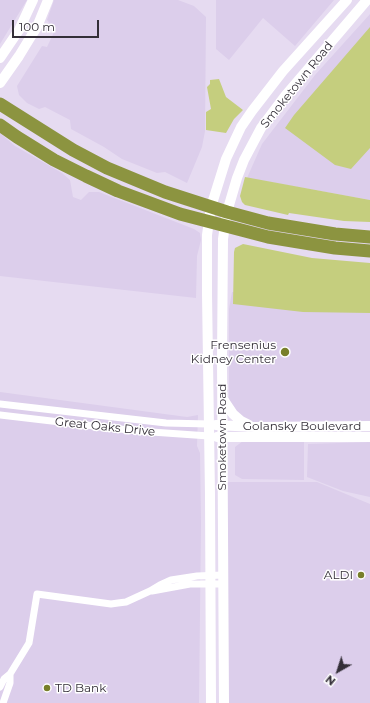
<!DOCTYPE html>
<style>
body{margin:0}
#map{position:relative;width:370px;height:703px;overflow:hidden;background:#e6dbf1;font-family:Montserrat,sans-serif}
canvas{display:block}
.north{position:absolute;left:318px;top:651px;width:40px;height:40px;-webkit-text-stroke:3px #fff;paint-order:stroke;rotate:219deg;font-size:11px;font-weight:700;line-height:16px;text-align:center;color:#342f38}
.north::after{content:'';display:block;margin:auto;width:14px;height:18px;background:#342f38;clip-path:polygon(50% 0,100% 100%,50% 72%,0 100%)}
.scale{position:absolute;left:12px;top:20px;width:87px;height:18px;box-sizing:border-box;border:2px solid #342f38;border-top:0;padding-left:5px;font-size:12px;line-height:14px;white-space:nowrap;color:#342f38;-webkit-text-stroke:3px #fff;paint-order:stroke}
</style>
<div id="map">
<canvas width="370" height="703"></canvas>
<div class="north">N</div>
<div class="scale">100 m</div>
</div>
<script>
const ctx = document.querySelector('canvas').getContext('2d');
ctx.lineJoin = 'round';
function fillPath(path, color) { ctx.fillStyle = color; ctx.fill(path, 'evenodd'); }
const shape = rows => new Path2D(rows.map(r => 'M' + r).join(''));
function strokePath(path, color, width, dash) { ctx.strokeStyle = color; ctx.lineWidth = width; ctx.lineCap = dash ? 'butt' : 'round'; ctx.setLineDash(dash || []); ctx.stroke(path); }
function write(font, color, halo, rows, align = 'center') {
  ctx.font = font + ' Montserrat,sans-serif'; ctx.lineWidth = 3; ctx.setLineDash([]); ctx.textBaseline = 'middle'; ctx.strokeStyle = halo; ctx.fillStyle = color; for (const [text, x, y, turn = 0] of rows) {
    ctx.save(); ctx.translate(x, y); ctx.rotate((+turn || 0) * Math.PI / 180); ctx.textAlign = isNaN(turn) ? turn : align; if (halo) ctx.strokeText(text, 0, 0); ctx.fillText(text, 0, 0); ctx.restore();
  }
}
const built = shape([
 [0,0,27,0,0,44],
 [54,0,178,0,194,6,206,17,205,131,202,147,187,183,165,172,157,173,122,159,104,147,71,129,70,120,45,107,39,109,27,103,19,95,17,86,42,46,47,47,56,28,52,26,47,20],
 [216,0,334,0,295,46,263,18,229,60,216,49],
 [370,14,370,200,247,178,262,144,315,75],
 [0,133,15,146,62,173,70,180,73,197,81,200,89,192,99,192,194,229,200,233,201,240,197,256,196,298,0,276],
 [232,292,342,302,370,299,370,423,258,424,243,420,230,402,229,399,229,309],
 [0,392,187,417,198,415,197,446,200,453,201,523,199,703,0,703],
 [243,441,304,441,304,480,242,479,235,475,235,447],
 [370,442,370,497,343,491,307,477,308,444],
 [223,482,317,482,370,504,370,703,224,703]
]);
const green = shape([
 [370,27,370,148,351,169,335,165,285,128,294,115],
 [219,79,226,97,243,110,234,119,226,133,206,130,206,112,211,109,207,87,210,84,210,80],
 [245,177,370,200,370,222,344,221,289,213,288,215,245,205,242,202,240,196],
 [243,244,312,258,370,263,370,313,303,312,233,304,234,252,235,248]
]);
const street = shape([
 [0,404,166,423,209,424],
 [0,415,137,431,209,436],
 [152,591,190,584,223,584],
 [0,687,4,679,10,674,29,643,37,594,111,604,118,603,126,602,150,591,160,585,171,580,197,576,223,575],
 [3,703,10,683,10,674]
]);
const secondary = shape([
 [0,58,19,30,33,0],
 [0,83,19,56,30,38,37,27,48,0],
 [223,399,233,414,241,421,249,425],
 [216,425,255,427,370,426],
 [217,437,370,437],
 [211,703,210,495,207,294,207,235,211,207,226,159,241,127,252,111,283,71,347,0],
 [224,703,222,359,223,239,227,212,237,178,244,160,261,128,285,96,367,0]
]);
const highway = shape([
 [0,104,73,150,107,168,165,192,227,212,268,223,335,234,370,237],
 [0,125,17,137,54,160,86,176,118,191,180,214,268,237,335,248,370,251]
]);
const markers = [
 [285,352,5,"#787f2a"],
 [361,575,4,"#787f2a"],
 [47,688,4,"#787f2a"]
];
const streetNames = [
 ["Smoketown Road",297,85,-51],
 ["Golansky Boulevard",302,426],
 ["Great Oaks Drive",105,427,6],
 ["Smoketown Road",222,437,-90]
];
const poiNames = [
 ["Frensenius",276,345],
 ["Kidney Center",276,359],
 ["ALDI",353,575],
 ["TD Bank",55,688,"left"]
];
fillPath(built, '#dcceeb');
fillPath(green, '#c5ce7e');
strokePath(street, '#fff', 7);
strokePath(secondary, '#fff', 10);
strokePath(highway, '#8c9440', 13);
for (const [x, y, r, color] of markers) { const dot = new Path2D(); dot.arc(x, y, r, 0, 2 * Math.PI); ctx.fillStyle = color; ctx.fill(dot); strokePath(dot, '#fff', 1.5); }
write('12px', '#342f38', '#fff', streetNames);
write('12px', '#342f38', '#fff', poiNames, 'right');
</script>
